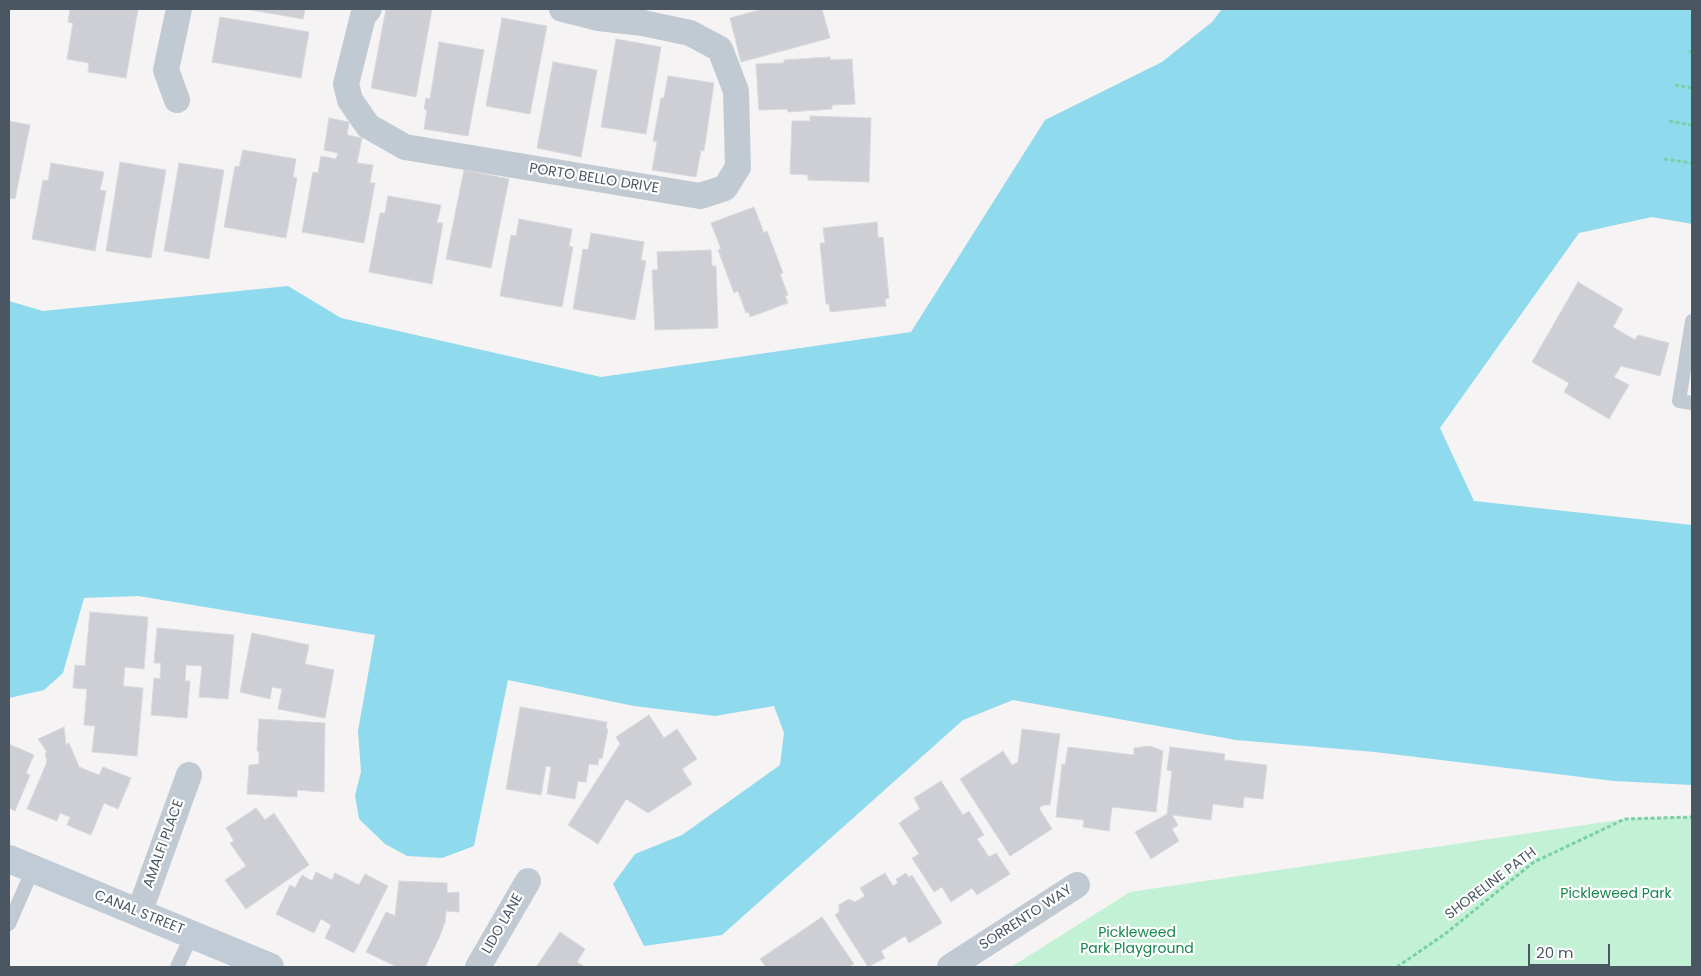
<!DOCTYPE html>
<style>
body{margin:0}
#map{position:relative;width:1701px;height:976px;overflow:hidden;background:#f5f3f3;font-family:Poppins,sans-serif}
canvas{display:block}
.frame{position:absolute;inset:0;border:10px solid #4a5661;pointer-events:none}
.scale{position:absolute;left:1528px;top:944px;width:82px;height:22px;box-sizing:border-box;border:2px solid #4a5661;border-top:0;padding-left:6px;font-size:15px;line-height:18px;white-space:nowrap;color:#4a5661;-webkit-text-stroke:4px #fff;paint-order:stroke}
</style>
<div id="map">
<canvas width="1701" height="976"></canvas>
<div class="frame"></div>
<div class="scale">20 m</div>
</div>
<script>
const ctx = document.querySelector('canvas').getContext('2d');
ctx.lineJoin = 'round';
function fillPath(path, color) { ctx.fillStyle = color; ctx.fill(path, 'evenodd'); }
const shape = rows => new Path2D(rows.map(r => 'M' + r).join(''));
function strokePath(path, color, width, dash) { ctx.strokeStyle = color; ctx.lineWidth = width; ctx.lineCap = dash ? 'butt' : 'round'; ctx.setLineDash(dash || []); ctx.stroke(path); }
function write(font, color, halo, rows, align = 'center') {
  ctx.font = font + ' Poppins,sans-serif'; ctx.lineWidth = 4.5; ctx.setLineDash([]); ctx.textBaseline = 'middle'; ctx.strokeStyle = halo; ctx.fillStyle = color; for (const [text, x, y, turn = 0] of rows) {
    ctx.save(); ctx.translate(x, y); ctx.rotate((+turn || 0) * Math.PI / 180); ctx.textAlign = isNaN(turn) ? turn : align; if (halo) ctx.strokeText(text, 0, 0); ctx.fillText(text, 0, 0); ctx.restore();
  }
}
const green = shape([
 [1692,817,1692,967,1011,967,1130,892,1625,819]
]);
const water = shape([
 [1222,9,1692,9,1692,224,1652,217,1579,233,1440,428,1474,501,1692,525,1692,785,1614,781,1375,752,1236,740,1013,700,963,720,722,935,644,946,613,884,635,854,682,835,780,765,784,733,774,706,715,716,634,706,508,680,474,846,442,858,407,856,385,844,359,819,355,795,361,772,358,731,375,635,138,596,84,598,63,673,44,690,9,698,9,301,43,311,288,286,341,318,601,377,911,332,1045,120,1162,62,1212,22]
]);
const building = shape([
 [70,9,138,9,126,78,88,72,89,63,67,59,73,23,68,22,70,9],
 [246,9,305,9,303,19,246,9],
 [386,9,432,9,416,97,371,88,386,9],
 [763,9,822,9,830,38,741,62,730,18,763,9],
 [220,17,309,32,301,78,212,62,220,17],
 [502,18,547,26,530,114,486,106,502,18],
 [616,39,661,47,646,134,601,127,616,39],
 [439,42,484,50,468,136,424,129,427,110,424,109,426,98,430,99,439,42],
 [830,57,830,60,852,59,855,104,832,105,832,109,788,112,787,109,759,110,756,64,784,63,784,60,830,57],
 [553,62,597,70,581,157,537,148,553,62],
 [668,76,714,83,704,151,701,150,696,177,652,170,657,142,653,141,661,98,664,98,668,76],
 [810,116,871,118,869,182,808,180,808,175,790,174,792,121,810,121,810,116],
 [329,118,349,122,347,135,362,138,357,163,373,165,370,183,375,183,364,243,302,232,313,172,318,173,321,156,336,159,338,153,324,150,329,118],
 [9,121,30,125,15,199,9,198,9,121],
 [243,150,296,159,293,177,297,178,286,238,224,227,235,166,239,167,243,150],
 [120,162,166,170,151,258,106,251,120,162],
 [51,163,104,172,100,190,106,191,95,251,32,239,43,180,48,181,51,163],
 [179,163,224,170,209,259,164,251,179,163],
 [464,170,509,179,491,268,446,259,464,170],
 [388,196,441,205,437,223,443,223,432,284,369,272,380,213,385,213,388,196],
 [754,207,764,233,767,231,783,273,780,274,788,295,785,296,788,303,750,317,749,312,746,313,738,291,734,293,718,250,721,249,711,223,754,207],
 [519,219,572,229,569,246,573,247,562,307,500,296,511,235,516,236,519,219],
 [877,222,878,238,883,237,889,298,885,299,886,306,830,312,829,304,826,304,820,243,825,243,823,228,877,222],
 [591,233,644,242,641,260,646,261,635,320,573,309,583,249,588,250,591,233],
 [711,250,712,266,716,266,718,328,655,330,652,270,658,270,657,252,711,250],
 [1578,282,1623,309,1613,327,1635,340,1638,335,1669,343,1660,376,1621,366,1614,377,1629,385,1609,419,1564,392,1569,383,1532,362,1578,282],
 [90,612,148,617,144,669,125,667,123,686,143,688,137,756,92,752,95,726,84,725,87,689,73,688,75,665,85,666,90,612],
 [157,628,234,635,228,699,199,697,202,666,186,665,185,681,190,681,187,718,151,715,154,678,160,679,161,663,154,663,157,628],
 [252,633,309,645,305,664,334,670,325,718,278,709,282,689,272,687,270,699,240,692,252,633],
 [520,707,607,722,606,729,608,729,602,759,599,758,598,765,589,764,586,782,578,781,575,799,547,794,551,767,546,766,541,795,506,789,520,707],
 [649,715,664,738,677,729,697,759,682,769,692,784,648,813,626,799,598,844,568,825,620,744,616,737,649,715],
 [259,719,325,723,324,792,297,790,297,797,247,794,249,765,259,764,259,751,257,751,259,719],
 [64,727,66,745,69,743,79,767,99,775,103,767,131,778,118,809,104,803,91,835,67,825,70,817,60,813,57,821,27,809,47,762,45,753,47,752,38,739,64,727],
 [1022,729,1060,734,1050,805,1043,805,1039,808,1052,829,1010,856,960,779,1003,751,1012,765,1018,762,1022,729],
 [9,744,34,755,26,773,30,775,15,811,9,808,9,744],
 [1150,746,1163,751,1156,812,1112,807,1109,831,1083,827,1084,820,1056,817,1062,764,1065,765,1068,747,1134,755,1134,748,1150,746],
 [1170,747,1225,754,1224,760,1267,765,1263,799,1244,797,1243,808,1213,804,1211,820,1172,815,1178,825,1172,829,1179,841,1151,859,1135,832,1167,814,1172,771,1167,770,1170,747],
 [941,781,963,815,969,811,984,835,977,839,989,857,996,853,1010,874,977,895,972,888,951,902,942,887,934,892,912,858,919,854,899,823,920,809,914,798,941,781],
 [256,808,265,820,274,813,309,865,246,909,225,880,246,866,230,843,234,841,226,828,256,808],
 [316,872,332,880,335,873,359,885,365,874,388,886,354,953,325,938,331,925,321,919,314,933,276,914,290,885,295,888,302,875,312,881,316,872],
 [885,873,893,886,898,883,896,879,906,873,909,877,912,875,942,923,909,943,905,936,881,951,885,958,868,967,835,915,839,912,839,905,849,899,855,902,865,896,860,888,885,873],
 [399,881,447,883,447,893,459,892,459,912,446,911,445,922,439,938,425,967,397,967,366,952,386,912,395,916,399,881],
 [822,917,854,964,849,967,766,967,760,959,822,917],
 [560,932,585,949,577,962,585,967,536,967,560,932]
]);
const path = shape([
 [1689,51,1692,52],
 [1675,85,1692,88],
 [1669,121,1692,125],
 [1664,159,1692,163],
 [1397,967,1445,934,1534,862,1625,819,1692,817]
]);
const lane = shape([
 [1692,321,1679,401,1692,403],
 [9,924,33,869],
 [177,967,192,935]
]);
const street = shape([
 [369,9,363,16,346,84,350,100,368,126,405,147,700,196,725,188,738,167,736,91,720,49,690,33,643,23,598,18,562,9],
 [177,100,166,70,179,9],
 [139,913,189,775],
 [478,967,528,881],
 [950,967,1077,885]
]);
const secondary = shape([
 [9,859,270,967]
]);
const streetNames = [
 ["PORTO BELLO DRIVE",594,179,9],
 ["AMALFI PLACE",164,844,-70],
 ["SHORELINE PATH",1491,884,-37],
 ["CANAL STREET",139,913,22],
 ["SORRENTO WAY",1026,918,-33],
 ["LIDO LANE",503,924,-60]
];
const parkNames = [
 ["Pickleweed Park",1616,894],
 ["Pickleweed",1137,933],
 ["Park Playground",1137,949]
];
fillPath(green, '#c3f1d5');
fillPath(water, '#90daee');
fillPath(building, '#cdcfd5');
strokePath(building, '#d7d9de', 1);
strokePath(path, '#7ad0a6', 3, [4, 2.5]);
strokePath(lane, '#c1cad2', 14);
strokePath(street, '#c1cad2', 26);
strokePath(secondary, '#c1cbd6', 28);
write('14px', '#4a5661', '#fff', streetNames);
write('14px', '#17864f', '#fff', parkNames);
</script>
